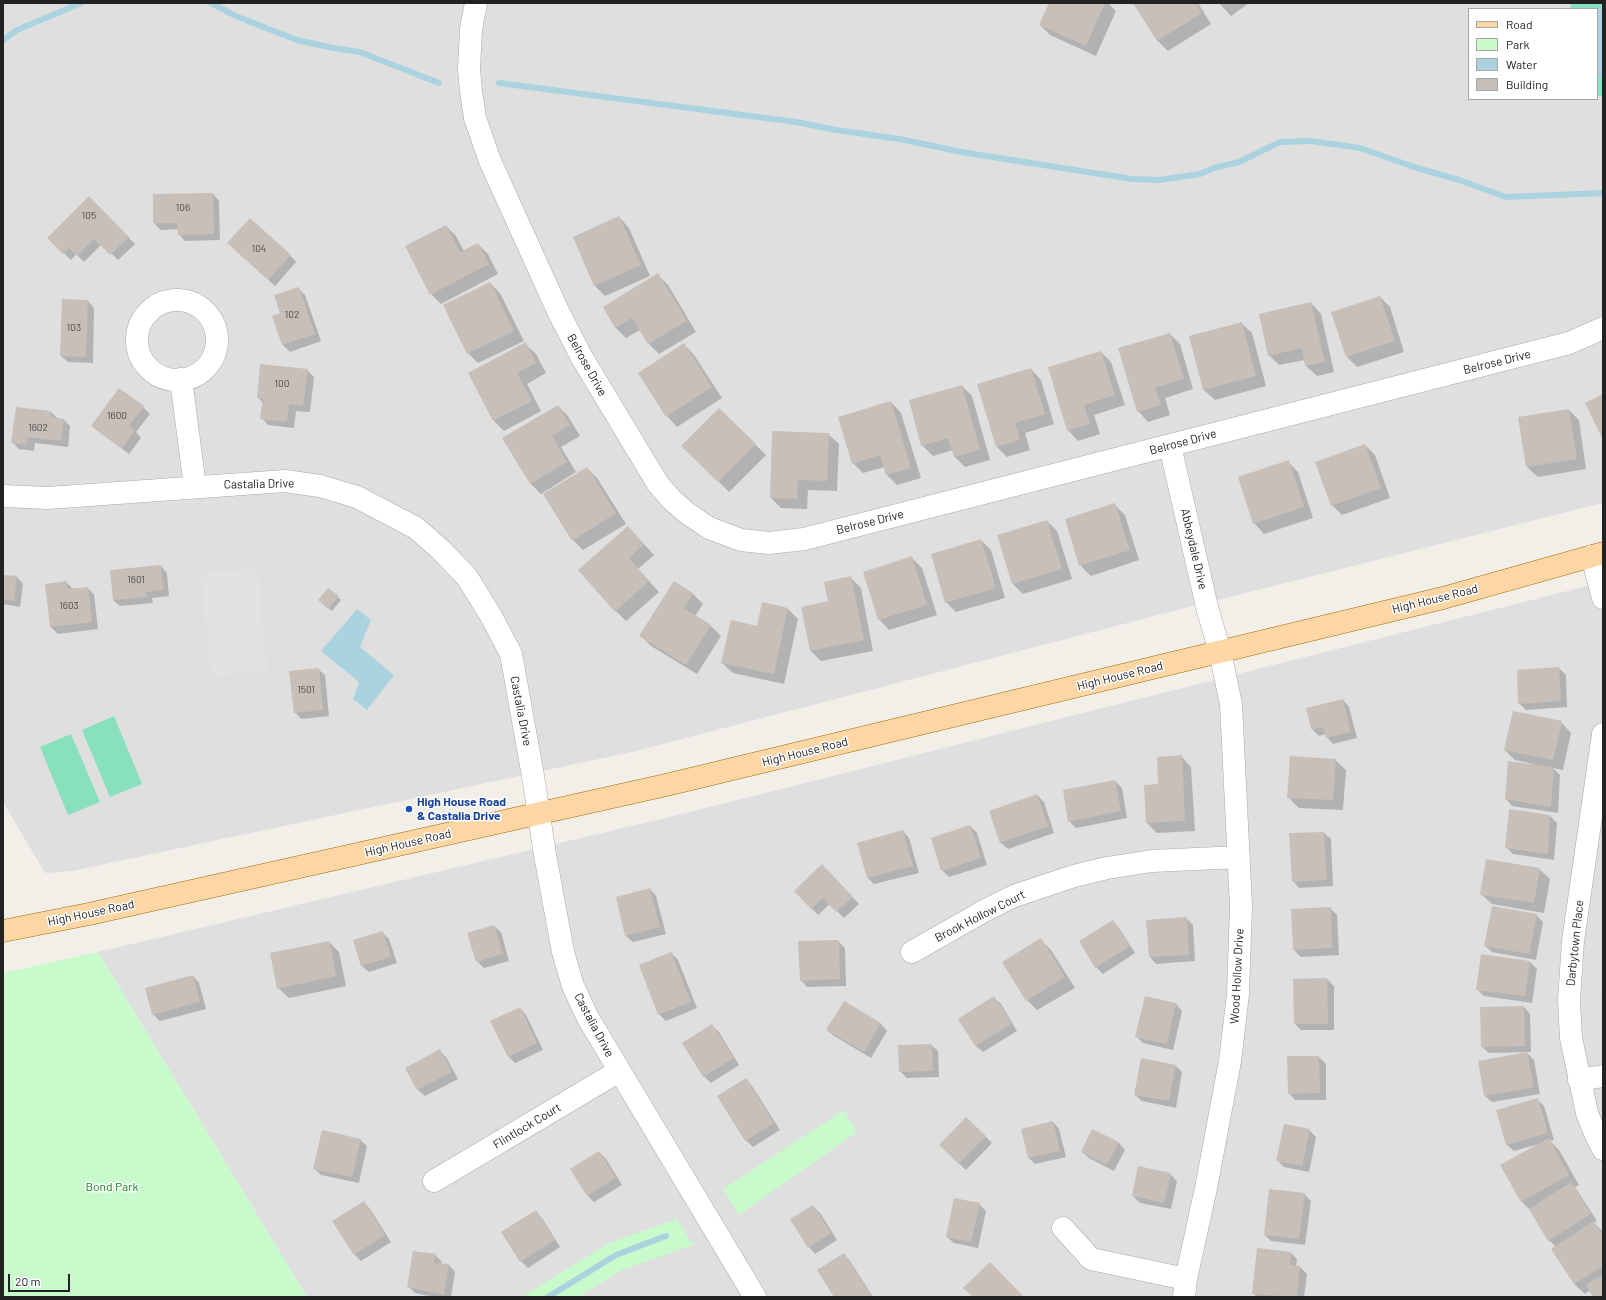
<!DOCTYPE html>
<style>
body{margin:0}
#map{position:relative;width:1606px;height:1300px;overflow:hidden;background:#f2efe9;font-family:Barlow,sans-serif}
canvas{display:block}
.frame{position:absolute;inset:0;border:4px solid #222;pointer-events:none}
.legend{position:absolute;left:1468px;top:8px;width:130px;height:92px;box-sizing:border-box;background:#fff;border:1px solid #a7a7a7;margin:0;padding:5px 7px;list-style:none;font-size:12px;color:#222}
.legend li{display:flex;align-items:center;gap:8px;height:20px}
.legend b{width:20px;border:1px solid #a7a7a7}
.scale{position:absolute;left:8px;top:1274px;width:62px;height:18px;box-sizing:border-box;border:2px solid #222;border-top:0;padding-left:5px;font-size:12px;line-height:14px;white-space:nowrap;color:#222;-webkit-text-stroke:3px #fff;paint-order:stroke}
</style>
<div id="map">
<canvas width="1606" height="1300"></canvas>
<div class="frame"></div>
<ul class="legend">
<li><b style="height:5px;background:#fcd6a4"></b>Road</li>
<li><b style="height:11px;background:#c8facc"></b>Park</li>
<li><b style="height:11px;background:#aad3df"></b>Water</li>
<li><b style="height:11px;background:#c7bfb8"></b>Building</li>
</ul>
<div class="scale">20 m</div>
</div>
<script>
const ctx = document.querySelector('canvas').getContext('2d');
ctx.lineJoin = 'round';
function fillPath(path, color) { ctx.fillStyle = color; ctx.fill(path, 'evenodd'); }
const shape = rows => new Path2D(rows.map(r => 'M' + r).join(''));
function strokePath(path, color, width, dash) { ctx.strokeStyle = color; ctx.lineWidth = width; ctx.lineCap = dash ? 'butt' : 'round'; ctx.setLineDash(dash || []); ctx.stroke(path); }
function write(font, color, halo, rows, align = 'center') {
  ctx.font = font + ' Barlow,sans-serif'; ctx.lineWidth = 3; ctx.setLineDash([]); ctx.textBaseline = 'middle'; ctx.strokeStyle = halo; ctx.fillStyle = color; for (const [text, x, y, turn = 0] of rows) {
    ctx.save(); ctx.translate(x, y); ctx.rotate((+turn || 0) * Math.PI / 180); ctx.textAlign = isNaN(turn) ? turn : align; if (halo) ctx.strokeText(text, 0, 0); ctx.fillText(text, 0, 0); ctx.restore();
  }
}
const residential = shape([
 [3,3,1603,3,1603,503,1162,614,632,752,72,871,45,873,3,802],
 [1469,9,1597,9,1597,99,1469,99],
 [1603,582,1603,1297,307,1297,98,952,674,816]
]);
const park = shape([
 [98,952,307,1297,3,1297,3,973],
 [844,1110,857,1132,739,1215,723,1189],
 [677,1219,693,1245,622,1270,579,1297,522,1297,609,1243]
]);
const pitch = shape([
 [1571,3,1603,3,1603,96,1597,96,1597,9,1570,9],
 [114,716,142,784,110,797,82,730],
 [71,734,100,802,68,815,40,747]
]);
const parking = shape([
 [257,568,267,671,211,676,201,574]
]);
const water = shape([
 [1600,7,1603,8,1603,77,1597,77,1597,9],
 [357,609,371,620,360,647,394,675,367,710,353,699,359,682,321,651]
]);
const shadow = shape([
 [1050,3,1108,3,1116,11,1096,56,1050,35,1040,25],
 [1134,3,1198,3,1211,24,1168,51,1158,41],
 [1219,3,1249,3,1231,16],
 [213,194,219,201,220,240,185,241,179,234,179,229,161,230,154,223],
 [89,198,135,244,118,260,102,244,84,262,76,254,71,260,48,238],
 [619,217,629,228,650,276,605,296,595,286,574,238],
 [446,226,456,236,464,251,478,244,488,254,498,274,441,304,431,294],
 [235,249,290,255,296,262,275,286],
 [658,275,668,285,696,332,659,354,649,344,640,330,626,338,616,328,604,307],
 [490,283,500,293,524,341,478,363,468,353],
 [298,288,305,295,321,341,290,352,283,345,273,317,281,314],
 [1380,297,1390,307,1404,352,1357,367,1347,357,1332,313],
 [88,301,94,308,93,363,68,362,61,356],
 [1311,303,1321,314,1334,372,1317,376,1306,366,1305,360,1279,365,1269,355],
 [1241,323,1252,333,1266,386,1215,400,1204,390,1190,337],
 [1170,334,1180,344,1193,389,1165,398,1170,415,1148,422,1138,411],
 [525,344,536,354,546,373,527,384,541,411,504,431,494,421],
 [684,344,694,355,722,398,677,427,667,416],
 [1101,352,1111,362,1125,405,1094,415,1100,434,1078,441,1068,430],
 [1031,369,1041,380,1054,424,1025,433,1030,450,1007,457,997,447],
 [307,370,314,377,310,412,296,411,294,428,268,425,262,418,263,403,258,397],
 [962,386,972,396,990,460,965,467,954,456,953,450,933,456,922,445],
 [891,402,901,413,921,478,897,485,887,475,885,467,863,473,853,463],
 [558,406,568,416,580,436,561,447,576,472,541,494,530,483],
 [143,407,150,414,136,432,141,438,129,454,92,426],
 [719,409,766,455,729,492,683,446],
 [1569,410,1579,420,1586,469,1538,477,1527,467,1519,418],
 [51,412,58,419,64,420,70,426,68,447,35,443,34,451,19,449,12,442],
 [828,434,839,444,837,491,808,490,807,509,781,508,771,498],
 [1365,445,1375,455,1390,498,1342,515,1332,505],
 [1288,462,1298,472,1313,518,1264,534,1254,523],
 [587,468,597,478,626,524,583,550,573,540],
 [1115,505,1125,515,1139,560,1091,576,1080,565],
 [1047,521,1057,531,1072,579,1023,594,1013,584],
 [628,527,654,555,638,569,659,592,626,621,616,611],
 [981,540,991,550,1005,598,956,612,946,602],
 [912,558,922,568,937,615,889,630,879,619],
 [161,566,167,573,169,596,152,598,153,603,120,606,113,600],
 [3,576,17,577,23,584,20,607,3,604],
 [850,577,861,588,873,651,821,661,811,651,829,602],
 [66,582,73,589,87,588,94,594,98,629,58,634,51,627],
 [674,582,693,594,703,604,695,616,711,626,721,636,697,674,651,646,641,636],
 [328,589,341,600,332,611,322,603],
 [763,604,788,609,798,619,784,684,733,673,722,663,758,627],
 [1559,668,1566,675,1567,707,1526,710,1519,703],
 [318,669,325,675,329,716,301,719,295,712],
 [1343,700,1349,707,1357,738,1333,744,1327,737,1326,734,1319,736,1312,729,1308,709],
 [1561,722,1571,733,1563,770,1553,768,1560,775,1558,813,1512,806,1506,799,1533,764,1515,760,1505,750],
 [1181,756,1191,767,1195,831,1157,833,1147,823,1145,786,1159,785],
 [1335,760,1346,770,1343,810,1299,808,1288,797],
 [1115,781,1122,788,1127,818,1076,828,1069,821],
 [1037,795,1044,802,1054,833,1008,849,1001,843,990,811],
 [1550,816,1557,823,1554,860,1513,854,1506,847],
 [970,826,977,833,987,865,949,877,942,870],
 [903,831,909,838,919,873,874,884,868,878],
 [1324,833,1331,839,1333,886,1299,888,1293,881],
 [822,865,859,904,844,918,830,904,818,915,795,891],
 [1539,869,1550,879,1544,913,1492,904,1481,894],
 [650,889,656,896,666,934,633,942,626,936],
 [1330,908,1337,915,1339,955,1301,957,1294,950],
 [1536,915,1543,922,1536,960,1492,952,1485,946],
 [1186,918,1193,925,1195,961,1156,964,1150,957,1147,921],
 [1113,921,1119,928,1135,953,1103,974,1096,967],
 [494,926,501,932,509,961,484,968,477,961],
 [382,932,389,939,397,963,369,972,362,966],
 [1041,940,1051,950,1075,988,1037,1010,1027,1000],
 [838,941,845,948,846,986,807,987,801,980],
 [329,942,339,952,346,986,289,998,278,988],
 [671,953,678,960,697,1008,666,1021,659,1014],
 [1482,955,1530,962,1537,969,1532,1003,1484,996,1477,989],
 [193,976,199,983,206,1009,160,1021,153,1014],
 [1327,979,1334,986,1334,1030,1301,1030,1295,1024,1294,980],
 [1603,993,1603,1000,1601,994],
 [994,998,1001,1004,1017,1031,983,1052,976,1046,959,1019],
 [844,1002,881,1024,887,1031,871,1058,834,1036,827,1030],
 [1176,1004,1182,1011,1173,1050,1143,1043,1136,1036],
 [1524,1007,1530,1014,1531,1052,1489,1053,1482,1047],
 [520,1008,526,1015,543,1050,515,1063,509,1057],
 [712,1026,719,1032,739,1065,711,1083,704,1076],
 [931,1045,938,1051,939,1077,907,1078,900,1071],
 [440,1051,446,1057,458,1079,425,1096,418,1090,407,1068],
 [1527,1053,1534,1060,1540,1094,1492,1102,1485,1096],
 [1319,1057,1326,1064,1326,1100,1295,1100,1289,1093],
 [1176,1066,1182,1072,1176,1108,1142,1101,1135,1095],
 [746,1079,752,1086,780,1130,753,1147,746,1140],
 [1538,1100,1544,1106,1554,1140,1550,1141,1559,1150,1579,1185,1575,1187,1597,1221,1594,1223,1603,1232,1603,1297,1595,1297,1590,1290,1585,1294,1574,1284,1556,1247,1549,1240,1530,1210,1521,1201,1539,1144,1514,1151,1507,1145],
 [1053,1122,1059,1129,1066,1157,1035,1164,1029,1158],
 [1093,1130,1119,1143,1125,1150,1114,1171,1089,1158,1082,1152],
 [1309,1130,1316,1137,1309,1172,1284,1167,1277,1160],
 [985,1136,992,1143,966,1170,947,1152],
 [360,1140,367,1146,359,1183,321,1175,315,1169],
 [599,1152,606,1159,622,1185,594,1202,588,1196,571,1169],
 [1170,1174,1177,1181,1171,1209,1140,1203,1133,1196],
 [1304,1194,1311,1201,1305,1245,1271,1241,1265,1235],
 [364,1202,370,1209,391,1242,361,1261,354,1254],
 [979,1204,986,1211,978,1248,954,1243,947,1237],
 [813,1206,820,1213,837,1240,815,1254,809,1247],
 [535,1211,542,1218,560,1247,528,1268,521,1261],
 [1291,1253,1297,1259,1296,1267,1300,1267,1307,1274,1304,1297,1257,1297,1254,1294],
 [844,1254,850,1261,873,1297,835,1297],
 [435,1255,442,1262,441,1264,449,1265,455,1272,451,1297,433,1297,415,1293,408,1286]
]);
const stream = shape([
 [211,3,238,17,297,40,333,48,360,52,439,83],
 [3,40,17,30,81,3],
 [499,83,796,122,836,130,900,139,961,152,1132,179,1159,180,1200,174,1214,168,1239,162,1280,142,1311,141,1360,148,1417,168,1459,180,1506,197,1603,193],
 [548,1297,616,1255,666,1236]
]);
const building = shape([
 [1049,3,1105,3,1086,46,1039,25],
 [1133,3,1196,3,1202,13,1157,41],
 [213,193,214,234,178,235,177,223,153,223,153,194],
 [89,196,129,237,110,255,94,239,77,256,69,248,63,254,47,238],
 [619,216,641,265,594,286,573,237],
 [250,218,291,255,268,280,227,243],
 [446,225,460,252,478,243,489,264,430,295,405,246],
 [658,273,687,321,648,344,632,318,615,328,603,307],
 [490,282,514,331,467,354,443,305],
 [299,287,315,334,282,345,272,316,280,313,274,295],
 [1380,296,1395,341,1346,357,1331,312],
 [62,299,88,300,86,357,60,356],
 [1311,302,1325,362,1305,366,1302,348,1268,356,1259,314],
 [1242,322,1256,376,1203,390,1189,336],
 [1170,333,1184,379,1155,388,1161,405,1137,412,1118,348],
 [526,342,536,363,517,373,532,401,493,421,468,373],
 [684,343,712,387,666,417,638,373],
 [1101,351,1115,395,1084,405,1090,424,1067,431,1048,367],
 [260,364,308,369,303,406,289,404,287,422,260,419,263,398,257,398],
 [1031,368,1045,414,1015,423,1020,440,996,447,977,384],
 [962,385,980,450,954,457,948,438,921,446,909,400],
 [119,388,144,406,129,426,135,430,122,449,91,426],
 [1603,394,1603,440,1585,403],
 [891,401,911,468,886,475,880,455,852,464,838,417],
 [558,405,570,425,552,436,567,462,530,484,502,438],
 [16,407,51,411,51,417,64,419,61,441,28,437,27,445,11,443],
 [719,408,756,444,718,482,681,446],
 [1569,409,1577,459,1526,467,1518,417],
 [772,431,829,433,827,481,798,480,797,499,770,498],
 [1365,444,1381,488,1331,506,1315,462],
 [1289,460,1304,507,1253,524,1238,477],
 [587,467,616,513,572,541,543,494],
 [1115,503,1130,550,1079,566,1065,519],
 [1047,520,1062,569,1012,584,997,535],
 [628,526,644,544,629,558,649,581,615,612,578,570],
 [981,539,996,588,945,603,931,554],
 [912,556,927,605,878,620,863,572],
 [161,565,163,590,146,592,147,597,113,600,110,570],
 [3,575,17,576,14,601,3,599],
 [851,576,864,640,810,651,801,607,828,601,824,582],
 [67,581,67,589,88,587,92,622,50,627,45,584],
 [674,581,693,593,684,608,711,625,686,665,639,636],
 [328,588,339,596,328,609,318,600],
 [762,602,788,608,774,674,721,663,731,620,757,626],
 [1559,667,1561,701,1518,704,1517,670],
 [319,668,323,710,294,713,289,671],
 [1343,699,1351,732,1326,738,1323,727,1311,729,1306,708],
 [1513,711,1562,721,1553,760,1504,750],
 [1182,755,1185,821,1146,823,1144,785,1158,784,1157,757],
 [1290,756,1336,759,1333,800,1287,798],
 [1508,761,1554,767,1551,807,1505,799],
 [1115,780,1121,811,1068,822,1063,790],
 [1037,794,1048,826,1000,843,989,811],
 [1509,809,1550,815,1548,854,1505,848],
 [970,825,981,858,941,871,931,838],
 [903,830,913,866,867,878,857,843],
 [1324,832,1327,880,1292,882,1289,833],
 [1486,859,1540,868,1534,903,1480,895],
 [822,864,853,897,836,912,823,898,811,909,794,891],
 [650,888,660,927,625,936,616,897],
 [1492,906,1537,914,1529,954,1484,946],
 [1331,907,1332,948,1293,950,1291,909],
 [1187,917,1189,955,1149,957,1146,920],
 [1113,920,1130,946,1095,968,1079,941],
 [494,925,503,954,476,962,467,933],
 [383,931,391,957,361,966,353,940],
 [1041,938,1065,977,1026,1001,1002,962],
 [839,940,840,979,800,981,798,941],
 [330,941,336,976,277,989,270,953],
 [671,952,691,1002,658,1015,639,965],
 [1481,954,1530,961,1525,996,1476,990],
 [193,975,200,1002,152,1015,145,988],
 [1327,978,1328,1024,1294,1024,1293,979],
 [994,996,1012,1024,975,1046,958,1019],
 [1145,996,1176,1003,1167,1044,1135,1037],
 [844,1001,881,1023,864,1052,826,1030],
 [1524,1006,1525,1046,1481,1047,1480,1007],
 [520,1007,537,1043,508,1057,490,1021],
 [712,1024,734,1058,703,1077,682,1043],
 [932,1044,933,1071,899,1072,898,1045],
 [440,1049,452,1072,417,1090,405,1068],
 [1527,1052,1534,1087,1484,1096,1478,1061],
 [1287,1056,1319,1056,1320,1093,1288,1094],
 [1141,1058,1176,1065,1169,1101,1134,1095],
 [746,1078,774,1123,745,1141,717,1096],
 [1538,1098,1548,1133,1506,1145,1496,1110],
 [966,1117,986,1136,959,1164,939,1145],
 [1053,1121,1060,1151,1028,1158,1021,1129],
 [1284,1124,1310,1129,1302,1166,1276,1161],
 [1092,1129,1119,1142,1107,1165,1081,1152],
 [322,1130,361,1139,352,1177,313,1169],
 [1549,1138,1569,1175,1521,1202,1500,1165],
 [599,1151,616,1178,587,1196,570,1169],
 [1138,1166,1171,1173,1164,1203,1132,1196],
 [1571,1182,1591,1214,1548,1241,1529,1209],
 [1269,1189,1305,1193,1299,1239,1264,1235],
 [954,1198,980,1203,971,1242,946,1237],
 [364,1201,385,1235,354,1255,332,1221],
 [813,1205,831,1233,808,1248,790,1219],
 [536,1210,555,1240,520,1262,501,1232],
 [1594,1221,1603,1236,1603,1266,1574,1284,1551,1249],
 [1257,1248,1291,1252,1290,1265,1300,1266,1297,1297,1252,1294],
 [413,1251,436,1254,434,1263,449,1264,444,1295,407,1287],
 [844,1253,872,1297,834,1297,817,1270],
 [990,1262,1024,1297,973,1297,963,1288],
 [1603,1274,1603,1297,1593,1297,1586,1285]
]);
const street = shape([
 [476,3,471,29,469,69,471,91,475,118,490,161,558,311,581,356,658,484,672,500,687,513,709,528,741,540,769,543,804,539,1569,343,1603,328],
 '137 340a40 40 0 1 1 80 0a40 40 0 1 1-80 0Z',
 [181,379,195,487],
 [1170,446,1207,607,1220,652,1231,704,1241,906,1238,994,1230,1061,1206,1188,1186,1279,1184,1297],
 [3,496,48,498,285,481,320,486,357,497,416,528,441,550,467,577,491,616,511,654,533,776,545,855,563,952,573,986,588,1018,755,1297],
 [1592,556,1603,598],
 [1603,734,1573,941,1569,1000,1571,1038,1587,1113,1595,1133,1603,1149],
 [912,952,984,911,1014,896,1074,876,1107,868,1152,861,1239,857],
 [1579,1080,1603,1076],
 [434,1181,619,1071],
 [1063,1228,1091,1259,1186,1279]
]);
const primary = shape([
 [3,931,89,914,666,785,1443,598,1603,553]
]);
const markers = [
 [409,809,4,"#1a4fb4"]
];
const numberNames = [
 ["106",183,208],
 ["105",89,216],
 ["104",259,249],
 ["102",292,315],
 ["103",74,328],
 ["100",282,384],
 ["1600",117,416],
 ["1602",38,428],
 ["1601",136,580],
 ["1603",69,606],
 ["1501",306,690]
];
const streetNames = [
 ["Belrose Drive",1497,362,-14],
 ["Belrose Drive",587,365,61],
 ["Belrose Drive",1183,442,-15],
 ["Castalia Drive",259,484,-1],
 ["Belrose Drive",870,522,-14],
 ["Abbeydale Drive",1194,549,77],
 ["High House Road",1435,599,-14],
 ["High House Road",1120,676,-14],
 ["Castalia Drive",521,711,79],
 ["High House Road",805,752,-14],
 ["High House Road",408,843,-13],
 ["High House Road",91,913,-12],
 ["Brook Hollow Court",980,916,-27],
 ["Darbytown Place",1575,943,-84],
 ["Wood Hollow Drive",1237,976,-87],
 ["Castalia Drive",594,1025,62],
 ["Flintlock Court",527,1126,-31]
];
const transitNames = [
 ["High House Road",417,802],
 ["& Castalia Drive",417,816]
];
const parkNames = [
 ["Bond Park",112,1187]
];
fillPath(residential, '#e0dfdf');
fillPath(park, '#c8facc');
fillPath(pitch, '#88e0be');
fillPath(parking, '#e2e2e2');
fillPath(water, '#aad3df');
fillPath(shadow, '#0003');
strokePath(stream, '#aad3df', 6);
fillPath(building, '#c7bfb8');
strokePath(street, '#a9a9a9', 23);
strokePath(primary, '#a06b00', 23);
strokePath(street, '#fff', 22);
strokePath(primary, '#fcd6a4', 22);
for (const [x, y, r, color] of markers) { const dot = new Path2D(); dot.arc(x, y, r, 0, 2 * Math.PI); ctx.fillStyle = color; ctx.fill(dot); strokePath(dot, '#fff', 1.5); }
write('10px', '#4b4948', null, numberNames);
write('12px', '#222', '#fff', streetNames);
write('bold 12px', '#164399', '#fff', transitNames, 'left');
write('12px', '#0c8416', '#fff', parkNames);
</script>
